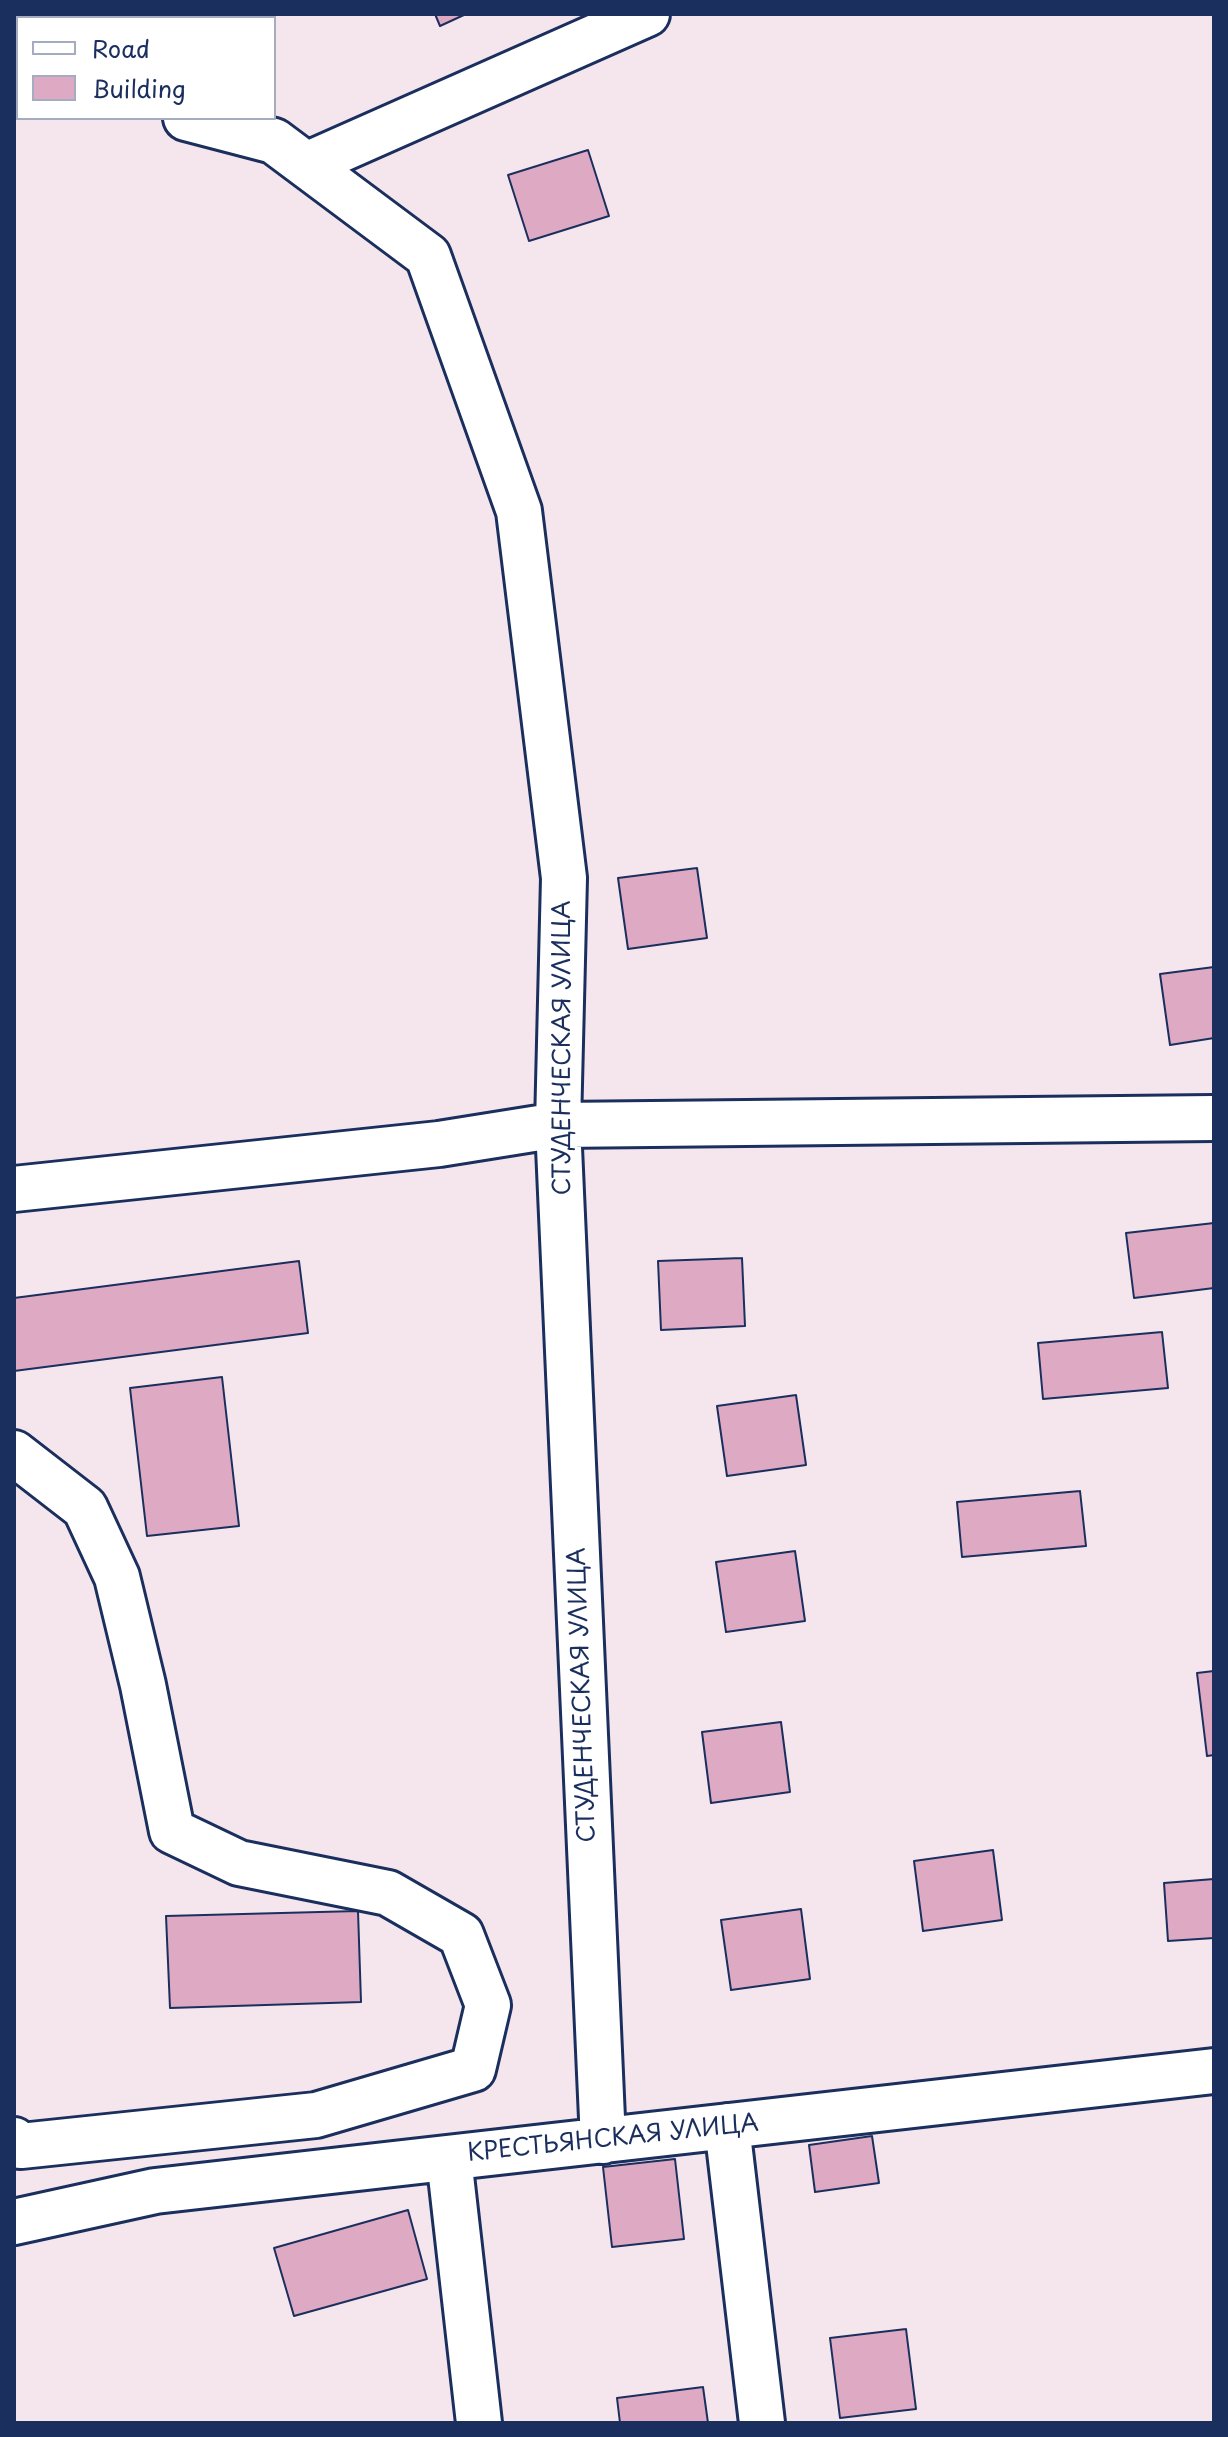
<!DOCTYPE html>
<meta charset="utf-8">
<style>
body{margin:0}
#map{position:relative;width:1228px;height:2437px;overflow:hidden;background:#f5e6ed;font-family:"Playpen Sans",sans-serif}
canvas{display:block}
.frame{position:absolute;inset:0;border:16px solid #1b2f5e;pointer-events:none}
.legend{position:absolute;left:16px;top:16px;width:260px;height:104px;box-sizing:border-box;background:#fff;border:2px solid #a4acbf;margin:0;padding:10px 14px;list-style:none;font-size:24px;color:#1b2f5e}
.legend li{display:flex;align-items:center;gap:16px;height:40px}
.legend b{width:40px;border:2px solid #a4acbf}
</style>
<div id="map">
<canvas width="1228" height="2437"></canvas>
<div class="frame"></div>
<ul class="legend">
<li><b style="height:10px;background:#fff"></b>Road</li>
<li><b style="height:22px;background:#deaac3"></b>Building</li>
</ul>
</div>
<script>
const ctx = document.querySelector('canvas').getContext('2d');
ctx.lineJoin = 'round';
function fillPath(path, color) { ctx.fillStyle = color; ctx.fill(path, 'evenodd'); }
const shape = rows => new Path2D(rows.map(r => 'M' + r).join(''));
function strokePath(path, color, width, dash) { ctx.strokeStyle = color; ctx.lineWidth = width; ctx.lineCap = dash ? 'butt' : 'round'; ctx.setLineDash(dash || []); ctx.stroke(path); }
function write(font, color, halo, rows, align = 'center') {
  ctx.font = font + ' "Playpen Sans",sans-serif'; ctx.lineWidth = 6; ctx.setLineDash([]); ctx.textBaseline = 'middle'; ctx.strokeStyle = halo; ctx.fillStyle = color; for (const [text, x, y, turn = 0] of rows) {
    ctx.save(); ctx.translate(x, y); ctx.rotate((+turn || 0) * Math.PI / 180); ctx.textAlign = isNaN(turn) ? turn : align; if (halo) ctx.strokeText(text, 0, 0); ctx.fillText(text, 0, 0); ctx.restore();
  }
}
const building = shape([
 [435,14,466,14,440,26,435,14],
 [588,150,609,216,529,241,508,175,588,150],
 [697,868,707,938,628,949,618,878,697,868],
 [1214,967,1214,1038,1170,1045,1160,974,1214,967],
 [1214,1223,1214,1288,1134,1298,1126,1233,1214,1223],
 [742,1258,745,1326,661,1330,658,1261,742,1258],
 [299,1261,308,1333,14,1371,14,1298,299,1261],
 [1162,1332,1168,1388,1043,1399,1038,1343,1162,1332],
 [222,1377,239,1526,147,1536,130,1388,222,1377],
 [796,1395,806,1465,727,1476,717,1406,796,1395],
 [1080,1491,1086,1546,962,1557,957,1502,1080,1491],
 [795,1551,805,1621,726,1632,716,1562,795,1551],
 [1214,1671,1214,1755,1207,1756,1197,1673,1214,1671],
 [781,1722,790,1792,711,1803,702,1732,781,1722],
 [993,1850,1002,1920,923,1931,914,1861,993,1850],
 [1214,1879,1214,1938,1168,1941,1164,1883,1214,1879],
 [801,1909,810,1979,731,1990,721,1920,801,1909],
 [358,1911,361,2002,170,2008,166,1916,358,1911],
 [872,2136,879,2183,815,2192,809,2145,872,2136],
 [675,2159,684,2239,612,2247,603,2167,675,2159],
 [408,2210,427,2279,294,2316,274,2248,408,2210],
 [906,2329,916,2409,840,2418,830,2338,906,2329],
 [703,2387,708,2423,620,2423,617,2398,703,2387]
]);
const minor = shape([
 [141,18,153,14],
 [14,59,18,57],
 [186,118,274,141,428,256,519,511,564,878,558,1125,603,2141],
 [306,165,647,14],
 [14,1189,439,1144,558,1125,1214,1118],
 [14,1453,85,1508,117,1577,143,1685,172,1831,239,1863,388,1893,461,1935,488,2005,473,2069,316,2115,21,2146,14,2140],
 [727,2126,762,2423],
 [449,2158,479,2423],
 [14,2222,155,2191,1214,2071]
]);
const streetNames = [
 ["СТУДЕНЧЕСКАЯ УЛИЦА",563,1048,-90],
 ["СТУДЕНЧЕСКАЯ УЛИЦА",583,1695,-92],
 ["КРЕСТЬЯНСКАЯ УЛИЦА",613,2139,-6]
];
fillPath(building, '#deaac3');
strokePath(building, '#1b2f5e', 2);
strokePath(minor, '#1b2f5e', 50);
strokePath(minor, '#fff', 44);
write('24px', '#1b2f5e', '#fff', streetNames);
</script>
